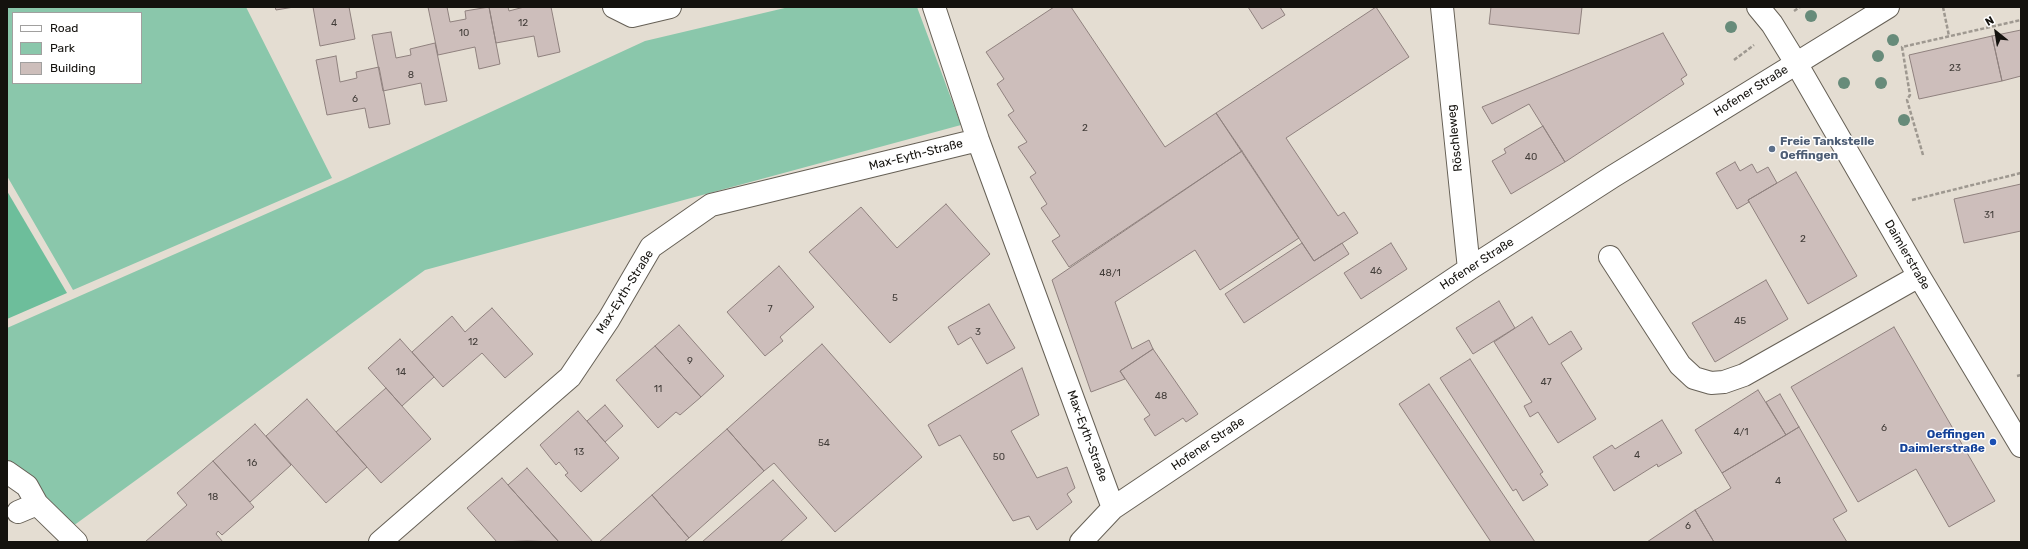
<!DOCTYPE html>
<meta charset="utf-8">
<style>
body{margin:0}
#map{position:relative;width:2028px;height:549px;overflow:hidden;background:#e4ddd2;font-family:Rubik,sans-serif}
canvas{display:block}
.frame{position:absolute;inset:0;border:8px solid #14120e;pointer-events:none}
.legend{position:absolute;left:12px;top:12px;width:130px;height:72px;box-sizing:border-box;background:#fff;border:1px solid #a1a09f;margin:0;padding:5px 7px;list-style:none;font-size:12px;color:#14120e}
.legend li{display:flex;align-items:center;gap:8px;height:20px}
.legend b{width:20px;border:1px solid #a1a09f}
.north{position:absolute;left:1976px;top:12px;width:40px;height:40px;-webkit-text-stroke:3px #fff;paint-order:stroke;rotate:330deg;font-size:11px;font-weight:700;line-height:16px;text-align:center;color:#14120e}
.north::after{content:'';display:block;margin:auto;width:14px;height:18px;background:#14120e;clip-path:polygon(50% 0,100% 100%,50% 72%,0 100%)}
</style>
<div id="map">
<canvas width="2028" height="549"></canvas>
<div class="frame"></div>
<ul class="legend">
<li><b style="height:5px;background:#fff"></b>Road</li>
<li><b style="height:11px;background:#8ac7ab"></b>Park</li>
<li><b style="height:11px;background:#cdbebb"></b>Building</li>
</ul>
<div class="north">N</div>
</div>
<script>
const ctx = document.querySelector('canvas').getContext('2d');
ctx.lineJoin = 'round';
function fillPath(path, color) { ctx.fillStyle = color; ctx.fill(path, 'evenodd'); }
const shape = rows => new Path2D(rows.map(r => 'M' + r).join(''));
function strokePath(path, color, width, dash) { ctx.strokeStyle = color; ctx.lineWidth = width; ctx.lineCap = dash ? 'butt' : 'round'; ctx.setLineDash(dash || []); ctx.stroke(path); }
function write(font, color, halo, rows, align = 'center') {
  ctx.font = font + ' Rubik,sans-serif'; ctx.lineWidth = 3; ctx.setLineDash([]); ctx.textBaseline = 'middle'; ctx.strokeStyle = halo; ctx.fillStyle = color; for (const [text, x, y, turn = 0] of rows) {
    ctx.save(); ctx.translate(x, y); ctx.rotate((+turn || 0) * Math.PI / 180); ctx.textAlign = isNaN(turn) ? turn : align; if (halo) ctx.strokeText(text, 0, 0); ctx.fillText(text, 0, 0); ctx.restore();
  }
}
const green = shape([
 [7,7,246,7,332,178,73,290,7,176],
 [13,13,141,13,141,83,13,83],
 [789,7,917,7,961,125,425,270,73,526,7,466,7,328,343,180,645,41]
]);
const forest = shape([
 [7,191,67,293,7,319]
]);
const building = shape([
 [275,7,294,7,276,10,275,7],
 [313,7,349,7,355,39,320,46,313,7],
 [428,7,447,7,450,22,466,19,465,11,489,7,500,64,479,69,475,47,438,55,428,7],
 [489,7,508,7,509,11,524,7,551,7,560,52,538,57,534,36,496,43,489,7],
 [1054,7,1071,7,1165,147,1216,113,1242,151,1069,267,1052,241,1060,236,1041,208,1047,204,1030,177,1036,173,1018,147,1027,142,1008,115,1014,111,997,84,1004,79,986,52,1054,7],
 [1248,7,1280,7,1285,15,1262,29,1248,7],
 [1376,7,1409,57,1286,138,1338,216,1344,212,1358,233,1314,261,1216,113,1376,7],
 [1491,7,1582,7,1579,34,1489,24,1491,7],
 [2021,30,2021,76,2002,81,1992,36,2021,30],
 [391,32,396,58,411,55,410,49,435,43,447,101,425,105,421,83,383,91,372,35,391,32],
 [1663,33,1687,75,1681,79,1684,84,1565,162,1529,104,1492,124,1482,107,1663,33],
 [1992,36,2002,81,1919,99,1909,55,1992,36],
 [336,56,340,82,357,78,356,72,379,67,390,124,369,128,365,108,327,115,316,60,336,56],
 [1543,126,1565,162,1511,194,1492,161,1506,153,1504,149,1543,126],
 [1242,151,1299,238,1220,290,1195,250,1115,302,1132,349,1149,340,1153,349,1120,371,1125,379,1091,392,1052,280,1242,151],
 [1735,162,1740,171,1752,164,1757,173,1768,167,1777,183,1748,200,1749,202,1737,209,1716,173,1735,162],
 [1796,172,1857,276,1808,304,1748,200,1796,172],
 [2021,184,2021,231,1964,243,1954,199,2021,184],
 [946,204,990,254,890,343,809,252,861,207,897,248,946,204],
 [1302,243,1314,261,1342,243,1349,254,1244,323,1225,294,1302,243],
 [1391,243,1407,269,1361,299,1344,273,1391,243],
 [779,266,814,307,780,337,783,341,765,356,727,312,779,266],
 [1766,280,1788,319,1715,362,1692,323,1766,280],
 [1499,301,1515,328,1473,354,1456,328,1499,301],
 [989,304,1015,348,987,364,971,337,958,345,948,327,989,304],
 [492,308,533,354,505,378,482,353,443,387,412,352,452,316,465,332,492,308],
 [1532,317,1549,345,1571,331,1582,349,1561,363,1596,419,1558,443,1538,412,1530,417,1524,406,1532,402,1494,342,1532,317],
 [679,325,724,376,701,397,655,346,679,325],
 [1894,327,1995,501,1949,527,1916,469,1858,502,1791,387,1894,327],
 [400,339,434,377,402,406,368,368,400,339],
 [822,344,922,457,835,532,774,463,764,471,727,429,822,344],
 [655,346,701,397,680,415,676,412,658,428,616,380,655,346],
 [1153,349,1198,414,1186,422,1183,418,1155,436,1144,419,1150,415,1120,371,1153,349],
 [1470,359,1543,472,1540,474,1548,485,1523,501,1516,489,1513,491,1440,378,1470,359],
 [1022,368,1039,415,1011,431,1037,478,1067,467,1075,488,1067,494,1072,502,1037,530,1029,516,1013,521,960,435,939,446,928,425,1022,368],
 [1429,384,1535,542,1491,542,1399,404,1429,384],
 [386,388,431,439,381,483,336,432,386,388],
 [1758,390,1786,435,1722,473,1695,430,1758,390],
 [1780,394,1799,427,1786,435,1766,402,1780,394],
 [307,399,367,467,326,503,266,436,307,399],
 [605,405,623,426,605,442,587,421,605,405],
 [578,411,619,458,581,492,565,475,568,473,559,462,556,465,540,445,578,411],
 [1662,420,1682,453,1658,467,1657,464,1614,491,1593,457,1612,445,1615,449,1662,420],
 [255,424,291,465,250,502,213,461,255,424],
 [1799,427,1847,511,1833,519,1847,542,1714,542,1695,510,1731,488,1722,473,1799,427],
 [727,429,764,471,689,538,652,495,727,429],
 [213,461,254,507,222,535,218,531,216,534,223,542,145,542,187,505,177,493,213,461],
 [527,468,593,542,559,542,508,485,527,468],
 [502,478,508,485,559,542,527,541,497,542,467,508,502,478],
 [773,480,807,518,780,542,702,542,773,480],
 [652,495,689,538,684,542,599,542,652,495],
 [1695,510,1714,542,1647,542,1695,510]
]);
const path = shape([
 [1943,7,1949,36],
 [1794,11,1800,7],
 [1734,60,1754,45],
 [1923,155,1907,100,1910,95,1902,47,2021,20],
 [1912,200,2021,173],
 [2017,376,2021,375]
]);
const minor = shape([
 [614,7,632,16,670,7],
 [934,7,978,140,1113,508],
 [1442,7,1469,269],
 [1758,7,1772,24,1796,63,1919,276,2021,446],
 [1610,257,1680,365,1694,378,1711,383,1724,382,1744,375,1919,276],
 [7,472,27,486,37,504,76,542],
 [18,512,37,504],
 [380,542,570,377,609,319,651,247,711,205,978,140],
 [1081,542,1113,508,1469,269,1612,177,1888,7]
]);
const trees = [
 [1811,16],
 [1731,27],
 [1893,40],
 [1878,56],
 [1844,83],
 [1881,83],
 [1904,120]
];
const markers = [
 [1772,149,4,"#5c6f8a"],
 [1993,442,4,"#1a4fb4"]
];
const numberNames = [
 ["4",334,23],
 ["12",523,23],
 ["10",464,33],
 ["23",1955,68],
 ["8",411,75],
 ["6",355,99],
 ["2",1085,128],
 ["40",1531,157],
 ["31",1989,215],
 ["2",1803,239],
 ["46",1376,271],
 ["48/1",1110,273],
 ["5",895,298],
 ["7",770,309],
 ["45",1740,321],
 ["3",978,332],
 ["12",473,342],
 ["9",690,361],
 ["14",401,372],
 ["47",1546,382],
 ["11",658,389],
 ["48",1161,396],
 ["6",1884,428],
 ["4/1",1741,432],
 ["54",824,443],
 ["13",579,452],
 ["4",1637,455],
 ["50",999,457],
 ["16",252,463],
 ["4",1778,481],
 ["18",213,497],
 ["6",1688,526]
];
const streetNames = [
 ["Hofener Straße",1751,91,-32],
 ["Röschleweg",1455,138,-96],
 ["Max-Eyth-Straße",916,155,-14],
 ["Daimlerstraße",1907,255,60],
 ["Hofener Straße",1477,264,-33],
 ["Max-Eyth-Straße",625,292,-58],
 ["Max-Eyth-Straße",1087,436,70],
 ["Hofener Straße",1208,444,-34]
];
const serviceNames = [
 ["Freie Tankstelle",1780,142],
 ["Oeffingen",1780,156]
];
const transitNames = [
 ["Oeffingen",1985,435],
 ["Daimlerstraße",1985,449]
];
fillPath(green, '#8ac7ab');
fillPath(forest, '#6dbe9b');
fillPath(building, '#cdbebb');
strokePath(building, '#8f817e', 1);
strokePath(minor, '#666056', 24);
strokePath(path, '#9e9890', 2.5, [4, 2]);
strokePath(minor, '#fff', 22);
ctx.fillStyle = '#678b7a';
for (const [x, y] of trees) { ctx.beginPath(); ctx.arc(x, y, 6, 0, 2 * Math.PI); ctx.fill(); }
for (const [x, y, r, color] of markers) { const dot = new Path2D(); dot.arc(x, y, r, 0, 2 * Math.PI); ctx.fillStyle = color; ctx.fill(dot); strokePath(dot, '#fff', 1.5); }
write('10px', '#423d39', null, numberNames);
write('12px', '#14120e', '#fff', streetNames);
write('bold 12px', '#4e5e75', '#fff', serviceNames, 'left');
write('bold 12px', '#164399', '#fff', transitNames, 'right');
</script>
